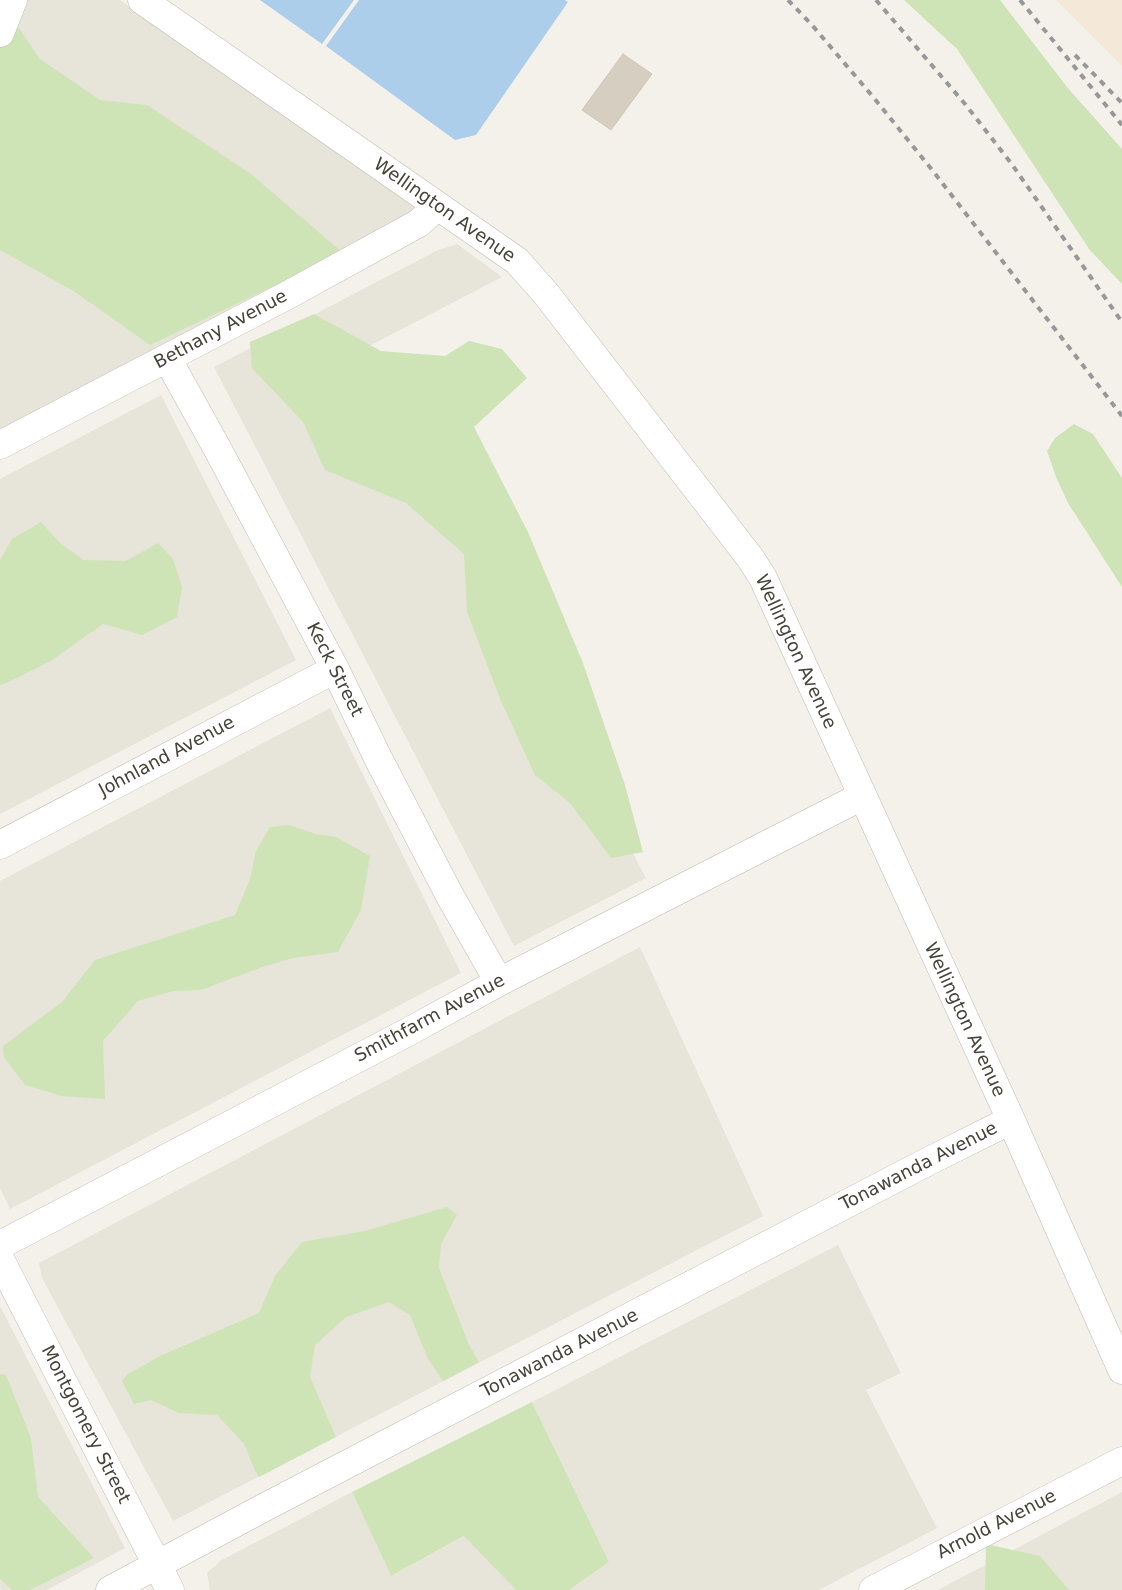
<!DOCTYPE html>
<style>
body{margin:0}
canvas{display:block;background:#f4f1eb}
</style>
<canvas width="1122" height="1590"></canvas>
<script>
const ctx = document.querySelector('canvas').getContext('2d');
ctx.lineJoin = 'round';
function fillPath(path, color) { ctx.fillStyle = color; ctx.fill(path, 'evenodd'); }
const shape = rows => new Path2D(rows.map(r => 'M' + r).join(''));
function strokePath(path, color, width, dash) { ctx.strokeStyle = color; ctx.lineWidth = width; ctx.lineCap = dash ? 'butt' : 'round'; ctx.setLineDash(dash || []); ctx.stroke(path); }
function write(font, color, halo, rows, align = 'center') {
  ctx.font = font + ' "DejaVu Sans",sans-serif'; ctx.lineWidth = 5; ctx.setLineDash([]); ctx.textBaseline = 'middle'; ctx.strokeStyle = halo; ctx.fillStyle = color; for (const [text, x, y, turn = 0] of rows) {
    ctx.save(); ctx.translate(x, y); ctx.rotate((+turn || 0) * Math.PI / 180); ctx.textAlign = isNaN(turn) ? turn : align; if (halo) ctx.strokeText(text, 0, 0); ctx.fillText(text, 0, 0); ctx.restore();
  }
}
const residential = shape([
 [0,0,120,0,420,209,0,431],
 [457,244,502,277,329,367,441,474,527,654,646,878,514,946,214,367,436,251],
 [161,395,296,660,0,814,0,479],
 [330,708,461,973,10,1209,0,1188,0,881],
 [640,947,763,1216,173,1521,42,1278,39,1263],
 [838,1245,901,1373,866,1390,937,1528,819,1590,569,1590,609,1562,532,1402],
 [0,1306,125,1548,47,1590,0,1590],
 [352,1492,391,1576,465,1536,516,1590,210,1590,207,1573,220,1561],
 [1122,1492,1122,1590,938,1590]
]);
const commercial = shape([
 [1056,0,1122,0,1122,66]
]);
const green = shape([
 [0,0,40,59,100,100,147,105,251,174,343,253,150,345,75,292,0,250],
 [904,0,1000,0,1067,87,1122,149,1122,284,1089,249,957,49],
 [314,314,381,351,445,356,469,341,502,349,527,378,474,427,528,532,583,663,625,785,643,852,611,858,570,803,535,775,501,701,467,612,464,554,406,503,325,470,303,422,252,368,250,342],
 [1074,424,1093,434,1122,478,1122,587,1068,503,1056,477,1047,451,1055,438],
 [41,522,60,543,84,560,126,561,158,543,173,559,182,587,177,617,142,635,103,624,51,661,9,682,0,685,0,560,12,539],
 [289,825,316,834,336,837,370,856,361,910,338,952,293,958,262,967,201,990,173,991,138,1001,103,1041,105,1099,62,1096,25,1085,4,1057,3,1046,62,1002,95,960,235,915,250,879,256,851,270,827],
 [447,1207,457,1215,441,1244,439,1268,469,1345,479,1362,443,1381,428,1359,410,1315,389,1302,346,1317,315,1345,310,1377,336,1437,259,1477,254,1468,244,1444,217,1415,179,1413,151,1400,134,1404,122,1381,128,1374,160,1356,259,1313,275,1276,302,1242,365,1231],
 [0,1374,6,1375,31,1438,38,1497,94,1558,30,1590,12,1590,0,1579],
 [532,1402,609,1562,569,1590,516,1590,464,1536,391,1576,352,1492],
 [986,1544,1040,1556,1069,1590,985,1590]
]);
const water = shape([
 [260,0,354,0,322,44],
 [359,0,565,0,568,2,476,135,455,140,326,46]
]);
const building = shape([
 [623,54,652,74,611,130,582,110,623,54]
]);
const minor = shape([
 [142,0,517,261,547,295,751,559,763,578,1011,1120,1122,1370],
 [0,33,13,0],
 [167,358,217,448,335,669,379,760,450,896,499,982],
 [0,445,286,296,419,223,437,206],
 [0,845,335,669],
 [0,1245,408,1032,499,982,862,796],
 [0,1259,170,1590],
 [110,1590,265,1507,927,1162,1011,1120],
 [873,1590,1122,1461]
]);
const rail = shape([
 [788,0,812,25,874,98,933,171,1122,416],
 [876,0,965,104,1011,163,1122,322],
 [1020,0,1122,125],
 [1075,55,1122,103]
]);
const streetNames = [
 ["Wellington Avenue",444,211,35],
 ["Bethany Avenue",221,330,-28],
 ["Wellington Avenue",795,652,65],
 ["Keck Street",334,670,63],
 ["Johnland Avenue",167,757,-28],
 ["Smithfarm Avenue",430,1019,-28],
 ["Wellington Avenue",964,1020,65],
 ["Tonawanda Avenue",919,1167,-27],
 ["Tonawanda Avenue",560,1354,-27],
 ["Montgomery Street",85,1425,63],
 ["Arnold Avenue",997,1525,-27]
];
fillPath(residential, '#e7e4d9');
fillPath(commercial, '#f4e9d8');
fillPath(green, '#cee4b7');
fillPath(water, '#acceeb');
fillPath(building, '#d5cec1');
strokePath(building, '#cfc6b4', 1);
strokePath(minor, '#bfbaae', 29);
strokePath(minor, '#fff', 28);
strokePath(rail, '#989898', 4, [6, 6]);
write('18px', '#474239', '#fff', streetNames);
</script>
